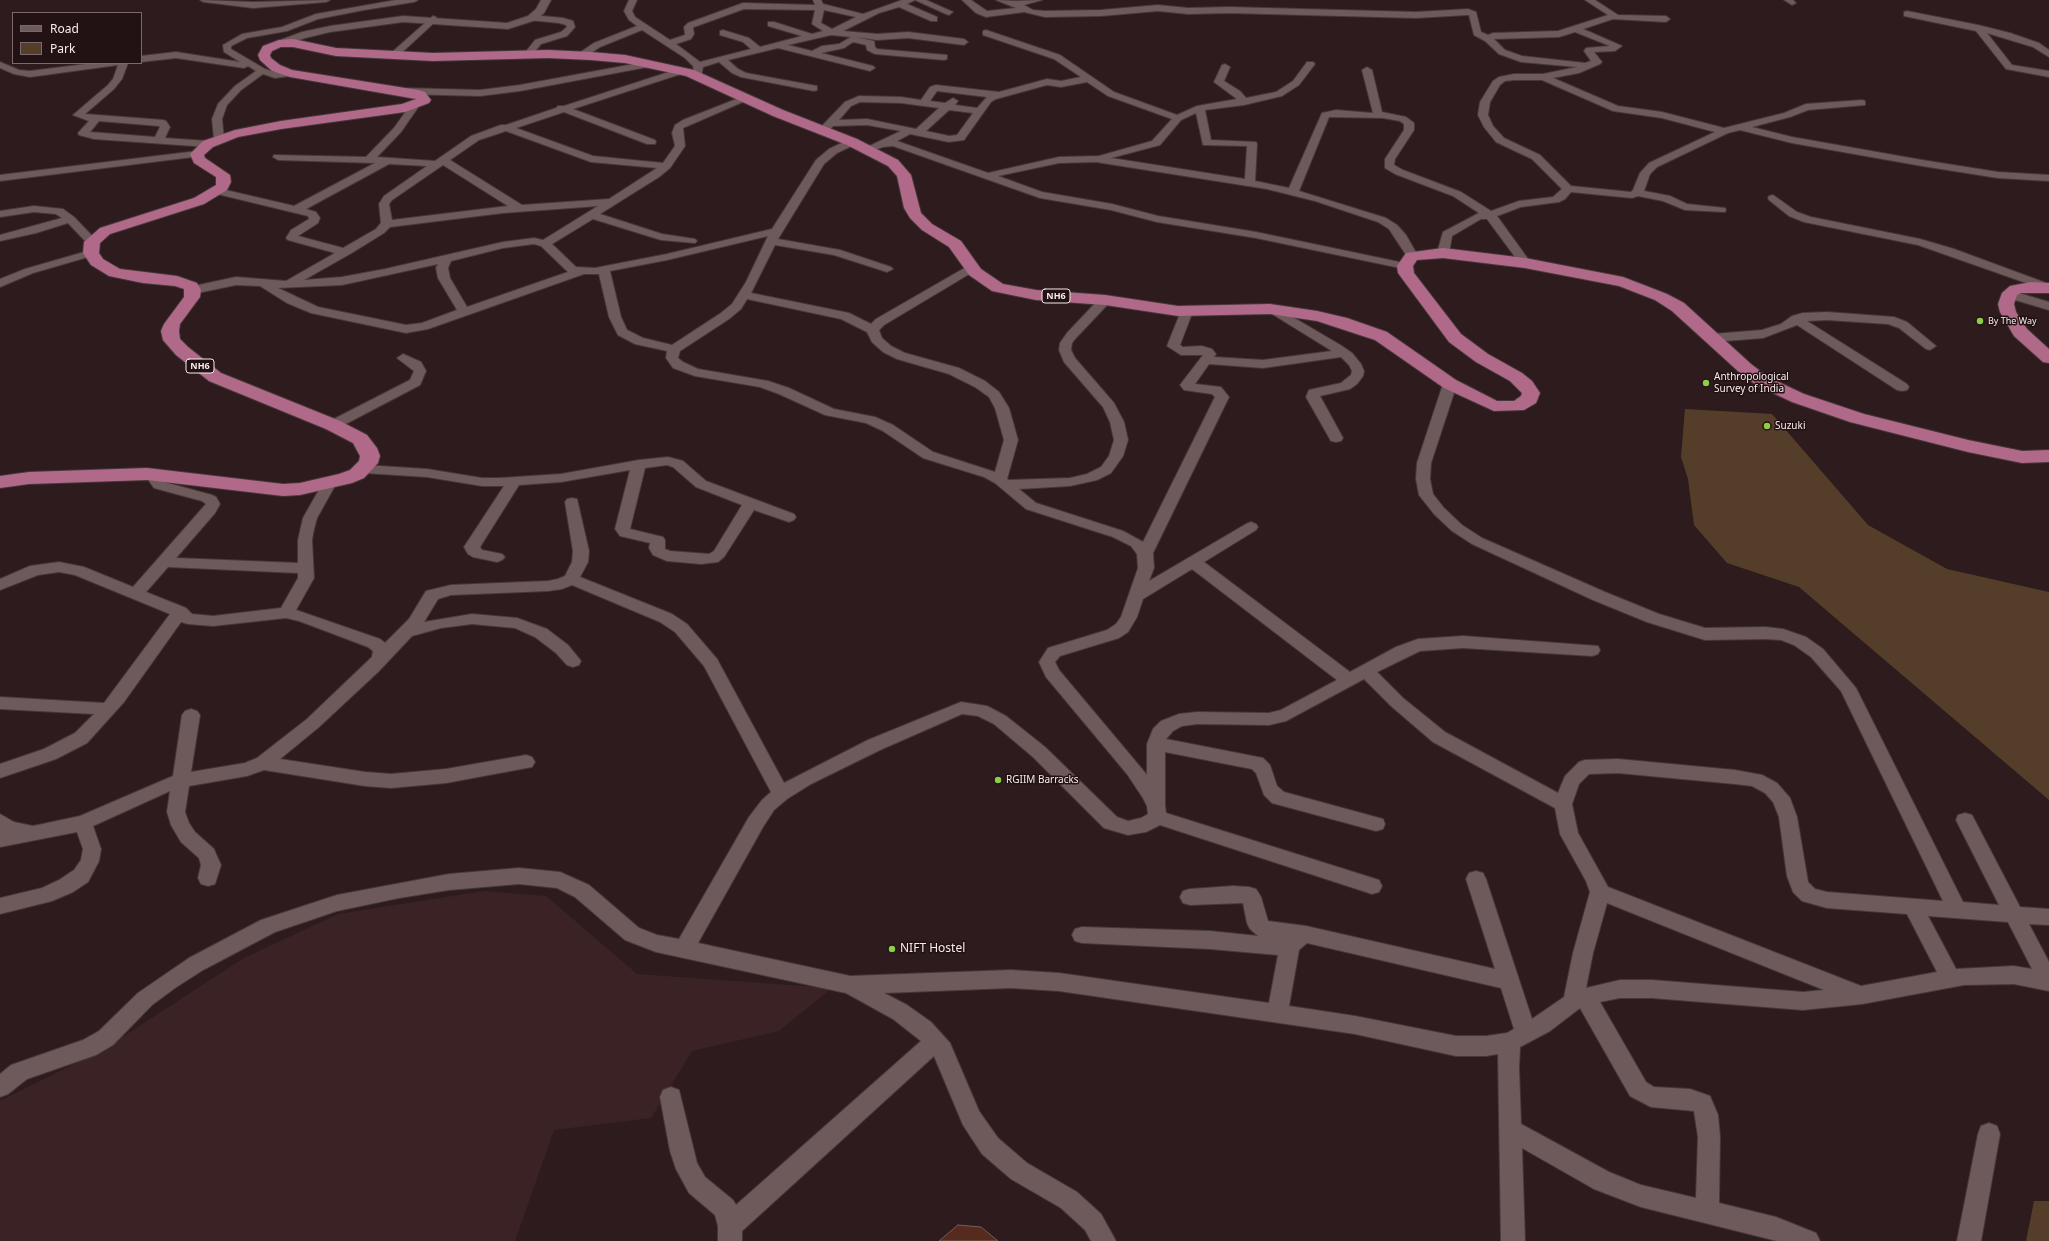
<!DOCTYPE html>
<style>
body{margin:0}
#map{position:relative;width:2049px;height:1241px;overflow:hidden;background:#2d1b1d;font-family:"Noto Sans",sans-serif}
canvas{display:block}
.legend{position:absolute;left:12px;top:12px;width:130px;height:52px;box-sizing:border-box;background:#231214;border:1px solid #78696a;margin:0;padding:5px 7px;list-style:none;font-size:12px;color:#f8ebeb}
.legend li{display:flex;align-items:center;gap:8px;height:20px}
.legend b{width:20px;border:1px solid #78696a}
</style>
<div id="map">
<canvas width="2049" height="1241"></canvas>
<ul class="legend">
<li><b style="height:5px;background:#6f5a5b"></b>Road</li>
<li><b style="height:11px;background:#553e29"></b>Park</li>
</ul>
</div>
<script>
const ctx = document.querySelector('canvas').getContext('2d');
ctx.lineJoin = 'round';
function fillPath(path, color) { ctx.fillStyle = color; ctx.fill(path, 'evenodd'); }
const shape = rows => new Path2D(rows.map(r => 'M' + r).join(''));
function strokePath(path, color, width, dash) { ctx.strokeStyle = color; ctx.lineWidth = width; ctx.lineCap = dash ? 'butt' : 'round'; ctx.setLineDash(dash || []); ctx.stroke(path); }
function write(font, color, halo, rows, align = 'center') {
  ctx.font = font + ' "Noto Sans",sans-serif'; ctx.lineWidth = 3; ctx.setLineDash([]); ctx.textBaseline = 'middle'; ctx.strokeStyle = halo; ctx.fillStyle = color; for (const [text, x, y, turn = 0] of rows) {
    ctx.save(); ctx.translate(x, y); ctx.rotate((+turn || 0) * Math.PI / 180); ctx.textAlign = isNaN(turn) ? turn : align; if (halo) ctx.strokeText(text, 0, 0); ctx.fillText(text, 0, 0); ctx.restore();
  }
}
const built = shape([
 [484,891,546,896,637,974,832,988,779,1031,692,1051,651,1118,554,1130,515,1241,0,1241,0,1101,104,1049,244,958,338,914]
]);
const green = shape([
 [1685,409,1772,414,1868,525,1947,569,2049,592,2049,800,1799,587,1727,563,1694,525,1688,479,1681,457],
 [2034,1201,2049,1201,2049,1241,2026,1241]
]);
const building = shape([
 [958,1225,981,1227,998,1241,939,1241,958,1225]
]);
const minor = shape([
 [200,0,253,2,330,0,326,2,253,8,204,2,200,0],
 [396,0,418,0,414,2,364,10,318,19,287,31,247,38,231,46,231,49,265,69,275,72,290,70,295,73,290,76,275,78,263,74,241,90,227,105,222,119,224,139,219,142,214,139,212,119,218,104,235,86,256,71,248,66,244,68,176,58,141,62,141,56,176,52,240,62,224,52,223,45,242,34,282,27,316,14,396,0],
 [629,0,637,0,632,11,635,17,670,40,685,35,684,27,688,23,743,3,815,5,813,0,821,0,823,4,863,14,902,0,926,0,953,12,949,15,946,14,915,0,907,4,937,17,937,21,931,21,899,7,879,13,843,31,877,34,908,32,964,39,968,42,964,45,908,38,877,40,855,37,874,41,875,47,877,49,947,55,947,59,944,60,875,54,867,50,866,45,853,42,844,48,821,53,873,66,875,68,870,71,778,48,728,60,738,69,746,73,817,86,817,90,814,91,741,77,732,73,719,62,703,67,701,77,695,77,693,66,685,58,642,30,600,47,585,57,579,57,579,53,594,43,637,26,629,20,624,11,629,0],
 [744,9,815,10,812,24,823,31,812,34,774,22,768,22,768,26,802,36,760,47,749,38,723,30,720,31,720,35,743,42,751,49,700,62,676,44,691,39,694,34,693,28,694,27,744,9],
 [824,10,856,17,832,29,821,23,824,10],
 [831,35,851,37,839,44,822,46,812,51,788,45,831,35],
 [962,0,971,0,987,11,1016,8,996,0,1015,1,1042,0,1024,5,1033,10,1045,11,1101,10,1158,5,1188,8,1229,7,1416,12,1468,9,1476,12,1481,32,1488,35,1493,33,1558,31,1608,15,1585,0,1595,0,1618,15,1666,16,1670,19,1666,22,1613,19,1583,29,1622,46,1615,51,1594,52,1602,62,1600,64,1579,73,1553,78,1618,106,1662,112,1724,128,1784,113,1806,104,1862,100,1865,101,1865,105,1808,110,1790,117,1752,127,1792,137,1922,160,1998,172,2049,175,2049,181,1998,178,1922,166,1792,143,1740,130,1728,133,1657,167,1650,174,1644,191,1670,196,1687,204,1725,208,1726,210,1725,212,1685,210,1663,201,1638,196,1632,198,1571,192,1565,199,1559,202,1521,207,1497,216,1531,263,1525,266,1521,265,1487,219,1481,219,1452,236,1449,253,1443,256,1439,255,1437,253,1443,232,1479,213,1453,196,1395,174,1385,168,1385,159,1404,130,1404,124,1400,121,1383,118,1329,117,1299,191,1386,218,1397,225,1406,235,1418,256,1412,259,1408,258,1389,229,1378,222,1315,201,1267,189,1096,162,1059,163,998,176,1042,192,1112,204,1158,216,1256,232,1409,264,1411,266,1409,268,1405,269,1256,238,1157,222,1111,210,1040,198,893,146,883,147,868,152,863,149,901,131,867,125,833,126,827,133,819,133,818,131,819,129,845,102,859,96,901,97,921,100,930,87,936,85,999,92,1047,79,1061,81,1081,77,1054,59,983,35,983,31,986,30,1060,55,1114,92,1177,115,1197,106,1237,99,1214,82,1222,65,1225,64,1230,67,1224,81,1240,91,1246,98,1276,92,1293,81,1307,62,1313,62,1315,64,1299,85,1282,96,1244,105,1205,110,1211,140,1256,142,1257,144,1255,181,1289,188,1322,113,1336,110,1373,113,1362,70,1367,67,1372,70,1382,112,1406,117,1414,123,1414,130,1395,159,1394,165,1403,170,1461,192,1491,211,1519,201,1553,197,1562,189,1532,159,1496,142,1484,127,1478,115,1480,102,1493,81,1499,77,1514,74,1543,74,1577,67,1521,62,1499,54,1485,41,1474,35,1469,15,1467,15,1416,18,1229,13,1188,14,1158,11,1101,16,1045,17,1024,12,986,17,976,13,962,0],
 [1575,32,1610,46,1586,48,1584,51,1591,61,1585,63,1522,56,1505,50,1494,39,1559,37,1575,32],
 [1514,80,1542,80,1613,111,1662,118,1715,132,1649,163,1640,173,1633,190,1631,192,1571,186,1540,155,1504,138,1493,126,1488,115,1490,102,1500,85,1505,81,1514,80],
 [1087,82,1108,96,1172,119,1152,141,1099,156,1059,157,988,173,897,141,910,134,949,142,964,140,991,102,996,99,1047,85,1061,87,1087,82],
 [937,91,987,97,977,108,955,105,958,101,953,98,945,103,930,101,937,91],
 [860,102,901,103,939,108,916,129,867,119,839,120,851,106,860,102],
 [949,110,973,113,957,135,949,136,926,131,949,110],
 [1196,113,1203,145,1247,146,1245,179,1111,158,1160,145,1181,120,1196,113],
 [1784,0,1793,0,1796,3,1792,5,1784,0],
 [1907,11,1978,25,2010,33,2039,43,2049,50,2049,57,2033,47,1987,33,2012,65,2049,71,2049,77,2006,69,1976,31,1904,16,1904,12,1907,11],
 [532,15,563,18,573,21,575,27,567,36,541,44,531,56,525,56,524,54,535,40,561,32,567,27,566,25,559,23,529,20,529,16,532,15],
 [433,16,436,17,436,21,397,57,391,57,391,53,433,16],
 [650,61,653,62,653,66,520,91,480,96,402,94,397,91,402,88,480,90,520,85,650,61],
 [0,62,19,70,30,71,94,63,128,63,122,79,114,89,85,114,163,120,166,121,170,127,165,138,208,141,213,144,208,147,94,139,79,135,78,133,89,121,73,115,108,85,113,79,118,65,30,77,14,74,0,68,0,62],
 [99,121,159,126,160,127,155,137,90,132,99,121],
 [681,68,684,69,684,73,573,109,655,140,656,142,655,144,647,144,564,112,516,128,593,156,663,163,675,146,672,133,675,125,683,120,744,96,747,95,752,98,683,128,685,146,670,168,659,177,600,214,662,234,695,239,697,241,695,243,661,240,593,219,552,244,576,267,595,268,667,254,772,229,816,160,829,149,848,140,856,140,857,142,856,144,837,153,824,164,778,239,840,250,891,267,893,269,887,272,834,255,775,245,751,293,849,313,871,324,876,319,968,266,976,266,978,268,976,270,884,325,879,330,882,338,891,346,905,353,959,368,985,381,999,392,1009,408,1018,440,1007,479,1009,480,1070,478,1087,474,1101,467,1109,456,1114,440,1110,422,1103,407,1064,362,1059,350,1060,343,1067,333,1101,297,1109,297,1111,300,1109,303,1075,339,1072,343,1071,350,1075,358,1114,403,1124,422,1128,440,1123,456,1111,473,1097,480,1070,486,1019,489,1036,503,1123,531,1143,542,1215,397,1212,394,1184,390,1180,385,1203,355,1181,355,1167,346,1181,311,1187,307,1193,311,1180,345,1183,347,1202,346,1212,349,1216,354,1214,357,1263,360,1332,351,1264,309,1270,305,1274,306,1342,346,1352,353,1361,364,1364,371,1363,376,1357,384,1350,389,1320,396,1343,438,1341,441,1336,442,1331,441,1306,397,1309,390,1341,383,1351,375,1352,371,1349,365,1341,357,1263,368,1209,364,1195,384,1221,387,1229,397,1153,553,1154,568,1149,581,1246,524,1251,522,1256,524,1258,527,1256,530,1204,562,1350,672,1396,647,1418,639,1463,636,1598,646,1600,650,1598,654,1592,656,1463,648,1420,651,1377,672,1403,698,1445,732,1558,793,1565,776,1579,762,1585,760,1618,759,1735,770,1762,775,1777,783,1790,798,1797,817,1807,876,1808,882,1815,889,1827,892,1943,901,1841,691,1811,657,1794,645,1781,640,1765,639,1705,640,1647,622,1593,600,1472,544,1452,531,1434,514,1419,495,1416,479,1417,463,1443,384,1445,381,1455,381,1457,384,1431,463,1430,479,1433,494,1444,508,1462,525,1482,538,1605,592,1659,614,1705,628,1765,627,1783,629,1806,637,1823,649,1856,688,1963,902,1999,905,1956,820,1958,815,1965,813,1972,815,2020,907,2049,909,2049,925,2029,924,2049,962,2049,991,2014,984,1964,985,1862,1004,1803,1010,1652,998,1620,998,1600,1002,1646,1082,1654,1087,1690,1089,1710,1096,1718,1115,1720,1137,1719,1203,1776,1217,1816,1233,1820,1241,1777,1241,1641,1207,1594,1189,1522,1148,1525,1241,1501,1241,1498,1054,1486,1056,1456,1056,1355,1034,1059,991,1011,988,884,993,907,1005,931,1022,950,1043,979,1111,998,1138,1027,1163,1077,1192,1101,1214,1116,1241,1091,1241,1085,1230,1061,1208,1011,1179,982,1154,963,1125,934,1056,742,1231,742,1241,718,1241,718,1226,715,1215,689,1193,676,1169,670,1151,660,1097,663,1090,671,1087,679,1090,697,1163,705,1177,733,1200,736,1205,921,1041,893,1019,846,993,656,952,625,940,575,897,557,888,519,884,449,890,399,898,337,911,275,932,203,970,175,988,152,1005,113,1045,96,1055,27,1079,8,1094,0,1097,0,1074,11,1065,83,1040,99,1031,138,993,189,958,261,920,337,895,449,874,519,868,560,872,589,885,639,928,657,935,679,939,749,817,762,800,771,792,704,666,675,632,660,622,572,585,562,589,548,591,451,595,438,599,424,622,472,614,517,618,547,629,568,645,581,661,579,665,573,667,567,665,556,653,535,637,515,628,472,624,441,628,412,636,378,672,319,727,280,759,365,772,391,774,446,769,526,755,532,757,535,762,532,767,446,783,391,788,365,786,264,770,247,776,189,786,185,812,189,823,195,832,214,849,216,854,221,865,215,884,208,886,201,884,198,878,201,865,199,858,181,842,171,825,167,812,170,791,93,826,101,849,99,861,88,882,73,892,52,901,0,914,0,898,42,888,59,880,74,870,81,860,83,849,77,832,0,847,0,814,14,822,33,826,80,816,173,776,182,715,185,711,191,709,197,711,200,715,191,772,245,763,257,758,307,719,372,657,373,651,368,647,299,621,286,618,213,626,188,624,181,622,124,702,87,743,56,759,0,778,0,764,44,749,75,733,94,714,0,709,0,697,104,703,170,614,75,575,59,572,38,575,0,590,0,579,30,566,59,562,84,567,133,587,206,504,202,501,154,488,149,481,150,475,152,472,157,471,162,472,164,475,164,482,212,495,216,497,220,504,215,513,176,558,298,563,298,540,303,518,324,481,334,481,336,484,317,518,314,529,312,540,314,578,296,610,380,639,385,643,409,619,426,591,451,585,548,581,558,579,565,576,572,562,573,551,565,502,567,499,572,498,577,499,589,551,588,562,580,577,672,614,687,624,717,659,784,783,868,740,961,702,987,706,1006,716,1045,747,1117,817,1128,821,1141,818,1148,814,1147,806,1143,798,1127,774,1046,677,1039,662,1048,648,1107,630,1116,624,1121,617,1138,568,1137,554,1131,546,1113,537,1026,509,995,483,984,477,923,458,883,431,866,423,825,415,779,394,760,387,695,376,673,368,666,358,667,351,635,344,618,335,609,317,599,274,584,274,428,329,406,333,311,313,287,303,260,286,236,285,193,294,187,290,189,287,236,277,286,281,335,253,288,240,286,238,291,230,309,219,308,216,213,193,212,191,217,188,294,206,375,163,278,160,273,157,274,155,366,157,394,128,411,104,414,103,419,106,401,132,377,157,435,161,471,136,501,125,506,125,556,108,558,106,564,106,681,68],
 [506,131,591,162,657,168,609,199,522,205,450,160,479,140,506,131],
 [389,164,427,166,384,196,379,204,381,223,376,229,343,248,298,236,318,223,320,218,316,212,306,209,389,164],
 [443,165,508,206,392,220,389,204,392,200,443,165],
 [598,206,543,240,534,238,503,242,385,269,342,277,304,280,350,254,384,233,390,227,503,213,598,206],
 [768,236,746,282,732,304,721,313,672,345,643,338,627,330,621,317,610,271,667,260,768,236],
 [534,244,541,246,568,272,467,307,450,278,448,268,451,261,503,248,534,244],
 [438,264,436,268,438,278,457,310,422,323,406,325,318,307,278,288,342,285,438,264],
 [747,299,841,319,867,332,872,342,883,352,897,359,949,374,975,387,989,397,995,408,1004,440,995,472,933,452,893,425,875,417,834,409,789,388,768,381,698,369,683,362,678,358,680,351,729,319,741,309,747,299],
 [168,567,298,573,298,578,281,608,213,616,192,614,186,608,146,592,168,567],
 [1192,569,1337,680,1281,710,1269,713,1197,712,1179,714,1161,721,1153,729,1147,744,1147,775,1059,670,1055,662,1060,656,1119,638,1128,632,1137,617,1143,599,1192,569],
 [1364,679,1391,706,1433,742,1555,808,1560,834,1586,881,1590,892,1573,953,1564,997,1532,1019,1486,879,1483,873,1476,871,1469,873,1466,879,1495,969,1306,926,1268,921,1261,897,1256,889,1249,887,1233,886,1190,889,1183,891,1180,897,1183,903,1190,905,1243,903,1247,923,1250,929,1258,936,1210,931,1082,927,1075,929,1072,935,1075,941,1082,943,1210,949,1278,955,1269,1003,1059,973,1011,970,850,976,698,943,763,827,774,810,787,799,811,784,880,750,962,714,978,716,994,724,1033,757,1104,828,1128,835,1146,832,1160,825,1372,894,1379,892,1382,886,1379,880,1166,813,1165,805,1165,752,1252,769,1256,773,1264,795,1272,803,1376,831,1383,829,1385,824,1383,819,1284,792,1277,786,1270,765,1263,758,1166,739,1173,731,1182,726,1197,724,1269,725,1286,721,1364,679],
 [1618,773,1735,784,1752,786,1765,793,1773,802,1779,817,1787,876,1793,892,1802,901,1827,908,1907,914,1937,972,1861,986,1608,887,1578,833,1572,804,1579,784,1589,774,1618,773],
 [1607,903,1824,990,1803,992,1652,980,1620,980,1586,988,1593,953,1607,903],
 [1928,916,2008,922,2032,969,2014,966,1956,969,1928,916],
 [1307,943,1501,988,1514,1029,1507,1033,1486,1036,1456,1036,1355,1016,1289,1006,1299,950,1307,943],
 [1580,1008,1630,1096,1651,1107,1694,1111,1698,1137,1696,1198,1641,1185,1609,1172,1521,1124,1519,1068,1520,1047,1550,1031,1580,1008],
 [197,151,202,154,201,156,0,181,0,175,197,151],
 [1773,195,1797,212,1811,217,1920,239,1954,249,2049,284,2049,291,1918,245,1804,222,1789,216,1769,200,1768,198,1769,196,1773,195],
 [34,206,63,209,74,217,98,242,92,245,88,244,68,223,36,233,0,241,0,235,62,218,56,214,34,212,0,217,0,211,34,206],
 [91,250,95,251,97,253,95,255,33,273,0,287,0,279,25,269,91,250],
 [2009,290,2049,302,2049,310,2005,297,2003,294,2005,291,2009,290],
 [1827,312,1894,317,1907,322,1936,346,1930,350,1926,349,1899,328,1888,324,1827,320,1807,321,1907,384,1909,387,1907,390,1902,391,1897,390,1797,325,1763,338,1713,342,1707,338,1713,334,1762,330,1781,324,1792,316,1803,313,1827,312],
 [403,354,421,362,426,371,420,385,338,428,328,428,326,425,328,422,410,380,414,371,397,358,403,354],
 [668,457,683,461,706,481,794,514,796,517,794,520,789,522,754,510,724,557,718,562,701,564,667,561,653,555,649,548,650,543,620,536,615,529,630,470,561,482,519,485,480,547,482,550,502,554,505,557,502,560,497,562,473,557,468,554,464,547,504,486,482,486,427,477,364,473,359,472,357,469,359,466,364,465,427,469,482,478,500,478,561,474,639,460,668,457],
 [667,465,673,467,696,487,742,505,714,551,709,554,670,551,665,549,665,540,663,537,630,529,645,468,667,465],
 [1989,1123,1997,1126,2000,1134,1981,1241,1957,1241,1978,1134,1981,1126,1989,1123]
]);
const tertiary = shape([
 [541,0,551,0,544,13,536,20,508,29,403,22,330,32,305,38,279,47,273,44,275,42,302,32,330,26,403,16,507,23,528,16,536,9,541,0]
]);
const trunk = shape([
 [293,39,336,48,433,53,548,50,591,52,625,55,694,70,783,110,857,139,898,160,911,175,921,213,932,224,961,241,981,269,1003,284,1036,290,1105,295,1178,306,1270,304,1317,311,1347,318,1387,332,1456,380,1497,401,1514,401,1521,396,1522,393,1510,381,1476,362,1449,342,1398,273,1397,266,1406,253,1443,248,1525,258,1623,277,1667,294,1684,303,1751,364,1768,377,1804,394,1864,414,1968,440,2022,451,2049,450,2049,462,2022,463,1968,452,1850,422,1792,402,1756,385,1739,372,1672,311,1655,300,1619,286,1525,268,1443,258,1417,260,1413,266,1414,273,1461,334,1488,354,1522,373,1532,381,1540,393,1536,403,1524,410,1494,411,1444,388,1375,340,1317,321,1270,314,1178,316,1105,305,1036,300,992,291,969,275,949,247,922,230,910,218,904,208,897,176,888,166,847,145,773,116,686,76,625,63,591,60,548,58,433,61,336,56,293,47,281,47,272,51,270,55,271,58,280,65,292,70,418,90,425,92,431,100,429,103,405,112,281,129,238,137,213,147,204,155,205,158,230,175,231,182,227,190,204,204,110,234,100,243,99,253,103,259,120,269,177,276,197,283,201,290,200,297,180,324,179,331,180,339,188,347,221,373,340,421,367,435,377,448,380,456,378,463,364,478,352,483,300,495,283,496,147,480,29,484,0,488,0,476,29,472,147,468,283,484,300,483,339,474,350,470,359,461,360,456,353,443,326,429,209,381,176,355,163,340,161,331,164,324,184,297,184,289,175,286,143,283,109,276,91,265,83,253,84,242,100,228,194,198,216,185,216,177,194,163,190,154,203,141,235,130,281,121,402,104,416,99,290,77,272,71,260,60,258,55,263,46,279,40,293,39],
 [2031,282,2049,283,2049,293,2021,293,2017,295,2014,304,2016,312,2027,329,2049,349,2049,363,2043,362,2014,336,2000,312,1998,304,2002,293,2010,286,2031,282]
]);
const markers = [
 [1980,321,4,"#8cce45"],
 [1706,383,4,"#8cce45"],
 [1767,426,4,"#8cce45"],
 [998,780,4,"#8cce45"],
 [892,949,4,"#8cce45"]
];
const shields = [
 [1056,296,28],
 [200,366,28]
];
const shieldNames = [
 ["NH6",1056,296],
 ["NH6",200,366]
];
const farPoinames = [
 ["By The Way",1988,321]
];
const poiNames = [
 ["Anthropological",1714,377],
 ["Survey of India",1714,389],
 ["Suzuki",1775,426],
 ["RGIIM Barracks",1006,780]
];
const nearPoinames = [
 ["NIFT Hostel",900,949]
];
fillPath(built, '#3b2325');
fillPath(green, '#553e29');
fillPath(building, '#562b1e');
strokePath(building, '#735f58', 1);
strokePath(minor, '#463839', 2);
strokePath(tertiary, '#463839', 2);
strokePath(trunk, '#463839', 2);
fillPath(minor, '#6f5a5b');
fillPath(tertiary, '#6f5a5b');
fillPath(trunk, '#b06988');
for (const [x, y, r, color] of markers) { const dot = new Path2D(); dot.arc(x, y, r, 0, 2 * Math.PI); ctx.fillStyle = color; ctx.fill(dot); strokePath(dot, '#231214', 1.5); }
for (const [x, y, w] of shields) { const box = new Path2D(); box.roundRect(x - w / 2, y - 7, w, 14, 3); ctx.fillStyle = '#231214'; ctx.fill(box); strokePath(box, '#f8ebeb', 1); }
write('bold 9px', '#f8ebeb', null, shieldNames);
write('9px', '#f8ebeb', '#231214', farPoinames, 'left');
write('10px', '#f8ebeb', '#231214', poiNames, 'left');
write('12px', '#f8ebeb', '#231214', nearPoinames, 'left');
</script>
